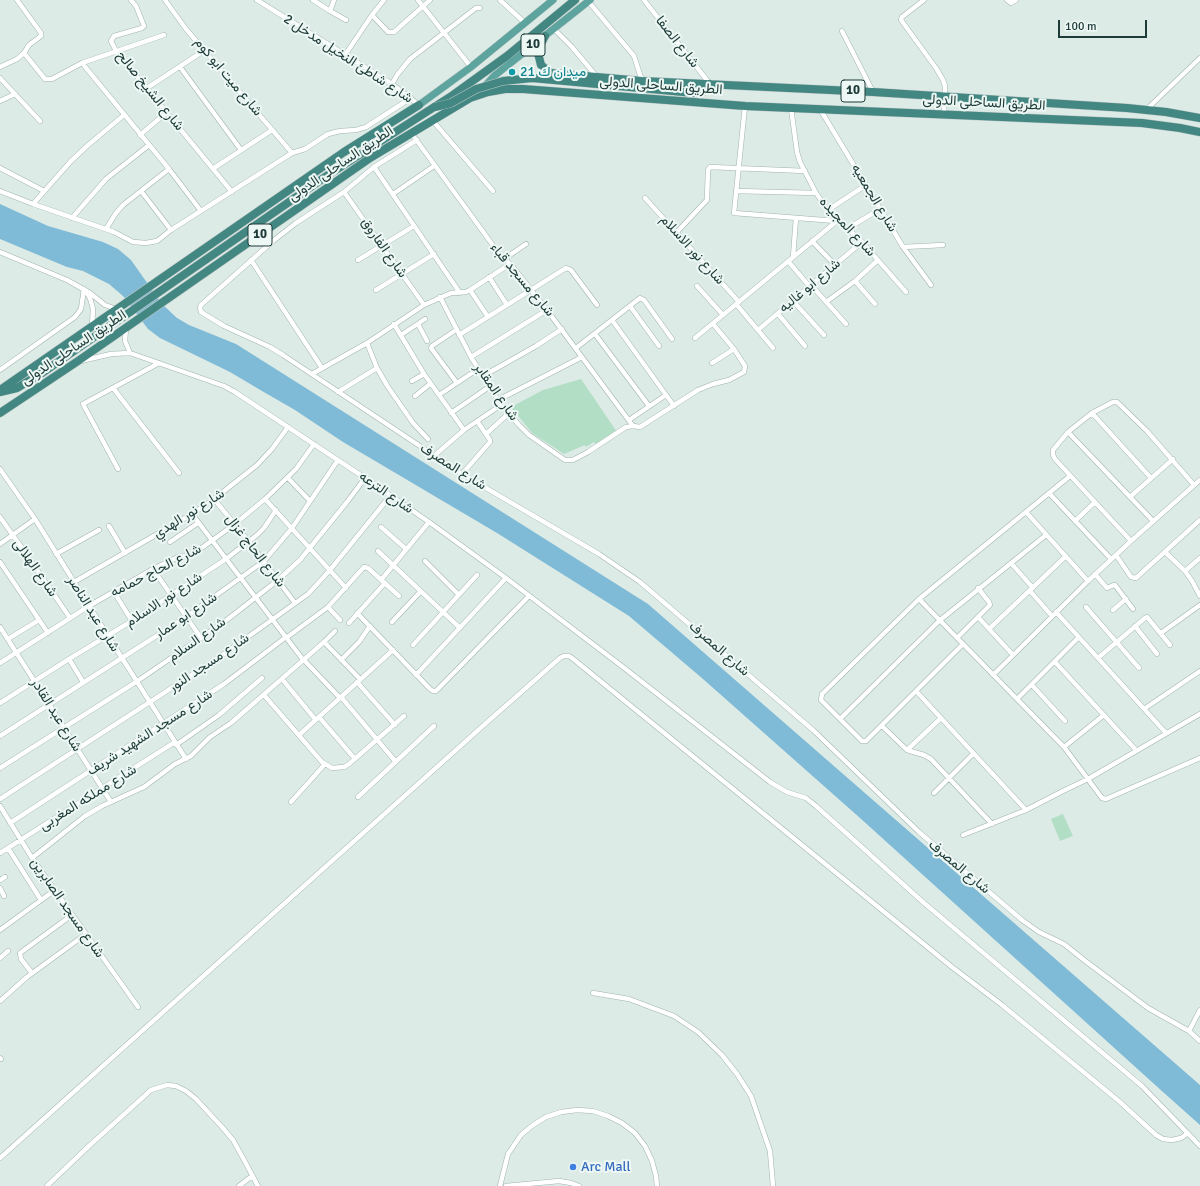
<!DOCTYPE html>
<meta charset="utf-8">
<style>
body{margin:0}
#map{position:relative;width:1200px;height:1186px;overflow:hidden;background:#ddebe7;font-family:Signika,sans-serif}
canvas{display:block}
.scale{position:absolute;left:1058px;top:20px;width:89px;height:18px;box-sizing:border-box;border:2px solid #1d3b38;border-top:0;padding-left:5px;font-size:12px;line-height:14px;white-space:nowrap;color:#1d3b38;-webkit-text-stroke:3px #edf7f4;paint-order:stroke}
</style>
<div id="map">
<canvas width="1200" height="1186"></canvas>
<div class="scale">100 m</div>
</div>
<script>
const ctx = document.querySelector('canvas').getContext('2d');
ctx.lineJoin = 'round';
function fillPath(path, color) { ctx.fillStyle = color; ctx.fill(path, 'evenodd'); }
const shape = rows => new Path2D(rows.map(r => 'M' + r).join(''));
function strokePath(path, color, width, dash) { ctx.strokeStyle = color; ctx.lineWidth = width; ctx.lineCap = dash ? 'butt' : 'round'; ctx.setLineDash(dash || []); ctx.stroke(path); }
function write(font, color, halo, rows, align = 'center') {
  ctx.font = font + ' Signika,Vazirmatn,sans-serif'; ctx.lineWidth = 4; ctx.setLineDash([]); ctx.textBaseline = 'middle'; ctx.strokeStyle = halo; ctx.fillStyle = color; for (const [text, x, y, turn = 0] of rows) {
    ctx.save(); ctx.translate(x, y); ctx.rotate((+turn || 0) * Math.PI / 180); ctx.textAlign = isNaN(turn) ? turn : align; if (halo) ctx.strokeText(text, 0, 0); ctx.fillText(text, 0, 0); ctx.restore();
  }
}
const green = shape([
 [581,379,617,432,596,445,594,442,586,447,585,445,564,454,532,433,511,407,543,390],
 [1063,814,1073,836,1060,841,1051,819]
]);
const water = shape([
 [0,204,48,226,103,242,118,249,131,260,162,304,177,318,189,325,236,344,648,604,1200,1085,1200,1125,1163,1092,860,818,703,679,629,616,497,533,343,442,295,410,262,391,230,372,160,338,148,329,123,296,109,284,83,271,67,267,0,239]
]);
const minor = shape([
 [17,0,41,33,41,36,29,45,24,53],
 [131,0,136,6,144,26,142,28,114,36,111,41,116,51,232,192],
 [165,0,186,29,292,153],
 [257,0,392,84,419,105],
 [313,0,330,11,346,20],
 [418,0,471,67],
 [500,0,525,23],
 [644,0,710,84],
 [924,0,902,17,901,20,936,68,943,80,945,86,944,114],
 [1007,0,1011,3,1016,0],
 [588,1,634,56,642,81],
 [330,11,334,0],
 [372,15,388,32,394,32,430,0],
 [554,29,572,47,597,77],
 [842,31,873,92],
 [345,55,372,15,384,0],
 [82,63,169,169,201,211],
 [0,67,17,59,24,53,45,79,52,79,82,63,164,35],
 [180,67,241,150],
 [0,78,40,121],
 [392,84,397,75,410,59,476,8,480,8],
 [147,88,205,50],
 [0,101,15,94],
 [745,106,734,213,836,221],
 [791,108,797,152,800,162,816,193,828,210,862,242,906,292],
 [820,109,903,247,931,285],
 [1147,109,1200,58],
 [433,121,493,191],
 [412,134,500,255,512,266,547,310,633,426],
 [140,135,167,112],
 [417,140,374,167,344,192,296,223,273,241,201,305,200,308,201,312,224,326,270,347,283,355,462,474,599,554,640,582,813,730,919,832,1022,920,1039,932,1064,944,1084,960,1148,1008,1189,1031,1200,1041],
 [374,167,460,293],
 [0,168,44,191],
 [214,168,272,130],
 [0,191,33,204,114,232,133,242,146,243,157,241,171,230,292,153,305,149,328,134,340,131,356,130,366,127,411,98],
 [141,191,171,230],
 [736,191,816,193],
 [344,192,424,305],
 [393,194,434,166],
 [645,198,739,302],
 [33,204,71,161,87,146,124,115],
 [828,210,866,185],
 [72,218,106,179,149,145],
 [106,229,116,213,123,205,169,169],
 [847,229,880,209],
 [676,233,707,200,708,170,710,167,805,171],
 [812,241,835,265],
 [903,247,943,245],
 [0,252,67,280,90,293,105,305,116,309],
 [793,257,796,218],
 [504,259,526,244],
 [251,260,322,368],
 [358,260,414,226],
 [788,261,810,287],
 [489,277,507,305],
 [855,281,875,304],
 [811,285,846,324],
 [697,286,723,315],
 [85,290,90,298,93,309,92,326],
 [376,290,434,254],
 [470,290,488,317],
 [440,297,471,357,501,405,519,425,529,435,565,460,573,460,588,452,626,427,633,426,640,427,698,390,713,384,729,380,744,372,745,366,734,349,713,324],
 [793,301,824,335],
 [826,302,855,281,878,260],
 [736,304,773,348],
 [630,306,659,346],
 [778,314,805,346],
 [612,320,674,406],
 [394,324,424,374,464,430],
 [418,324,427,341],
 [126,328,125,341,130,353],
 [456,330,432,346,431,348,457,383],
 [758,330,862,242],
 [595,334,649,406],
 [401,335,425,319],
 [459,335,566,268,571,270,597,305],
 [695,338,837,221],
 [367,343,377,368,388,387,413,423,428,439],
 [576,348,640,298,644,300,672,339],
 [471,357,547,310],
 [81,361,111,354,130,353,224,386,235,392,365,478,429,522,506,578,623,667,770,782,787,792,806,798,816,806,924,903,1142,1086,1200,1146],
 [712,363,734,349],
 [0,370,75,317,81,309,84,289],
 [312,374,367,343,424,305,451,293,466,292,470,290,510,264],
 [483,376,536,346,562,329],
 [412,381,424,374],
 [113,388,179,473],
 [338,392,377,368],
 [439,395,478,369],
 [415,396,430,384],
 [498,400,582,357],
 [451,413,489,387],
 [1092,413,1151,478],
 [629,420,666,395],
 [1068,432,1153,521],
 [486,434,508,414],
 [434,456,464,430,501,405],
 [0,469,35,519,89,606,186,759],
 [118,469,83,404,159,363],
 [462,474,490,442,490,440,477,421],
 [288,478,310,501],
 [1049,493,1111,559],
 [1130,497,1173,459],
 [214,499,249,542,295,603],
 [265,499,346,588],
 [1026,512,1088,581],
 [192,514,304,661],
 [0,517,27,555,70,618],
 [1075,521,1095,502],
 [109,526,125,553],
 [381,527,406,549],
 [1131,541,1055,459,1053,455,1053,450,1068,432,1092,413,1113,402,1117,402,1147,431,1194,485],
 [170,542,198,523],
 [0,544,35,519],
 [378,551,460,628],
 [1165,552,1185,571,1192,581,1200,596],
 [56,554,99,530],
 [1116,555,1131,577,1136,578,1200,520],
 [425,561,459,595],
 [0,562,48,633],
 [1011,563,1033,588],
 [153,569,201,638],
 [1185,571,1200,558],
 [1095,574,1107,588,1114,585,1115,585,1133,609],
 [381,580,429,522],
 [74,582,192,514,214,499,257,465,272,449,288,427],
 [1030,591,1052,616],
 [114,592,132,621],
 [919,599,1064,747,1102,798,1106,799,1200,758],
 [328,607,340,620],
 [1086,607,1139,668],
 [1113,610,1126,599],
 [1056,612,1166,733],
 [357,613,430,689,433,691,436,691,529,596],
 [978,617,1013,655],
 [392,622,421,591],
 [349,623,385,583],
 [1135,626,1157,654],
 [0,627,111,802],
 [989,629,1066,556],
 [1161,633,1200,605],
 [286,638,328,607,364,567,368,568,399,596],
 [957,638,990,605,989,602,978,588],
 [8,639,39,620],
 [324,642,360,679],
 [963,644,866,741,862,741,821,700,822,694,919,599,1070,476],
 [413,645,477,575],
 [1098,658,1145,618,1147,617,1170,645],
 [69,659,83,682],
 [304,660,340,698],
 [341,660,359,642,370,626],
 [1055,662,1136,750],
 [0,663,89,606,153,569,178,557,188,556,196,552,235,524,265,499,296,469,314,444],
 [416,675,506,578],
 [993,675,1088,581,1131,541,1200,480],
 [282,679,315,719],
 [357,682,395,725],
 [1032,685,1065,721],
 [916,691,1026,810],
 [264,695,322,762,332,768,344,767,349,764,404,716],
 [341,697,396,762],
 [1017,699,1079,637],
 [0,703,69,659,135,619,226,559,257,535,264,528,276,510],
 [1144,709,1200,671],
 [319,717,355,759],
 [840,719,939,621,1046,535],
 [882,726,907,750,924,755,931,759,992,824],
 [299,735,393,650],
 [0,736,186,617,264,561,292,528,338,460],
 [176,745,219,715,262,678],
 [1064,747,1104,715],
 [907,750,941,718],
 [0,768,136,682,228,619,278,580,300,560,347,502,365,478],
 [934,793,973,754],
 [358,797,434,726],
 [0,799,224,654,308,594,330,570,390,496],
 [291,802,325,764],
 [0,806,32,858,138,1007],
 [10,823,224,684,286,637],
 [963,835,1026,810,1063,791,1088,779,1200,714],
 [8,848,41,900],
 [0,853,175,742],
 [32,858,85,816,102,806,144,787,175,764,191,756,210,737,231,723,324,642,335,631],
 [0,880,5,877],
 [0,888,4,896],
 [0,930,55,890],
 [0,958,8,951],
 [32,973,21,959,20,953,72,915],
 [593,993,629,999,674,1016,698,1032,722,1055,737,1074,751,1096,770,1151,773,1186],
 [0,1001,27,977,86,934],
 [1189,1031,1200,1010],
 [0,1058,1,1059],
 [0,1158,485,724,560,658,564,656,569,656,572,658,952,967,1002,1005,1120,1102,1156,1135,1163,1139,1172,1140,1181,1138,1188,1133],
 [47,1186,90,1145,151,1090,167,1085,176,1086,186,1091,196,1099,222,1127,233,1140,243,1158,258,1186],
 [239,1186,252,1176],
 [500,1186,508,1154,521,1135,533,1125,546,1117,561,1112,577,1110,593,1111,608,1116,622,1123,635,1133,645,1146,652,1161,656,1176,657,1186],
 [506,1186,559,1181,571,1183,579,1186]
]);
const primary = shape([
 [484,87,494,76,590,0],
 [419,105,471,67,553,0]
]);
const trunk = shape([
 [545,36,539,47,538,53,541,65,551,73,642,81,873,92,1127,108,1166,112,1200,118],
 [565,81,694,93,703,92,708,88,710,84],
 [0,390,344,152,419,105],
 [0,392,17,388,42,373,328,175,453,95,507,56,575,0],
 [0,413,78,361,370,158,470,98,488,92,505,89,523,89,745,106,1142,123,1180,128,1200,132]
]);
const trunkBridge = shape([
 [435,107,451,103,476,89,503,81,532,78,565,81]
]);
const markers = [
 [512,72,4,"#0f9aa8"],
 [573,1167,4,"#3f7fe0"]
];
const shields = [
 [533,45,24],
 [853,91,24],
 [260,235,24]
];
const shieldNames = [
 ["10",533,45],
 ["10",853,91],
 ["10",260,235]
];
const streetNames = [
 ["شارع الصفا",677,42,52],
 ["شارع شاطئ النخيل مدخل 2",348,59,33],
 ["شارع ميت ابو كوم",228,77,50],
 ["الطريق الساحلى الدولى",661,86,4],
 ["شارع الشيخ صالح",150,91,51],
 ["الطريق الساحلى الدولى",984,103,3],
 ["الطريق الساحلى الدولى",341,164,-34],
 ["شارع الجمعيه",874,198,59],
 ["شارع المجيده",847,227,47],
 ["شارع الفاروق",384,248,55],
 ["شارع نور الاسلام",692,250,48],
 ["شارع مسجد قباء",522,280,50],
 ["شارع ابو غاليه",810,286,-40],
 ["الطريق الساحلى الدولى",74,348,-34],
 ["شارع المقابر",496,392,55],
 ["شارع المصرف",453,467,32],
 ["شارع الترعه",386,493,35],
 ["شارع نور الهدي",189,514,-32],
 ["شارع الحاج غزال",255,551,52],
 ["شارع الهلالى",35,568,55],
 ["شارع الحاج حمامه",156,571,-27],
 ["شارع نور الاسلام",164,600,-33],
 ["شارع عبد الناصر",93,614,58],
 ["شارع ابو عمار",186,616,-34],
 ["شارع السلام",197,640,-35],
 ["شارع المصرف",719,649,41],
 ["شارع مسجد النور",209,663,-34],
 ["شارع عبد القادر",56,715,58],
 ["شارع مسجد الشهيد شريف",150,733,-33],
 ["شارع مملكه المغربى",88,798,-32],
 ["شارع المصرف",959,867,40],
 ["شارع مسجد الصابرين",67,908,55]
];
const cultureNames = [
 ["ميدان ك 21",520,72]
];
const shopNames = [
 ["Arc Mall",581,1167]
];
fillPath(green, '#b3dec6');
fillPath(water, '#7fbad6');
strokePath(minor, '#a0b3af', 5.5);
strokePath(primary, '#c0c8c7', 8);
strokePath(trunk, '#c0c8c7', 9);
strokePath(minor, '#fff', 4.5);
strokePath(primary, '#5da49e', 7);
strokePath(trunk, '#428782', 8);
strokePath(trunkBridge, '#c0c8c7', 9, []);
strokePath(trunkBridge, '#428782', 8);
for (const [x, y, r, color] of markers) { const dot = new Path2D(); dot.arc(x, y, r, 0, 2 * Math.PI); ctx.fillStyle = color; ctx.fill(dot); strokePath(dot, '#edf7f4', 1.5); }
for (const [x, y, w] of shields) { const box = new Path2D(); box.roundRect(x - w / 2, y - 11, w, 22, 3); ctx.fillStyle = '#edf7f4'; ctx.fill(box); strokePath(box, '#1d3b38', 1); }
write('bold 13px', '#1d3b38', null, shieldNames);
write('14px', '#1d3b38', '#edf7f4', streetNames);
write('14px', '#0d838f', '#edf7f4', cultureNames, 'left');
write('14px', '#366cbe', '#edf7f4', shopNames, 'left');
</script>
